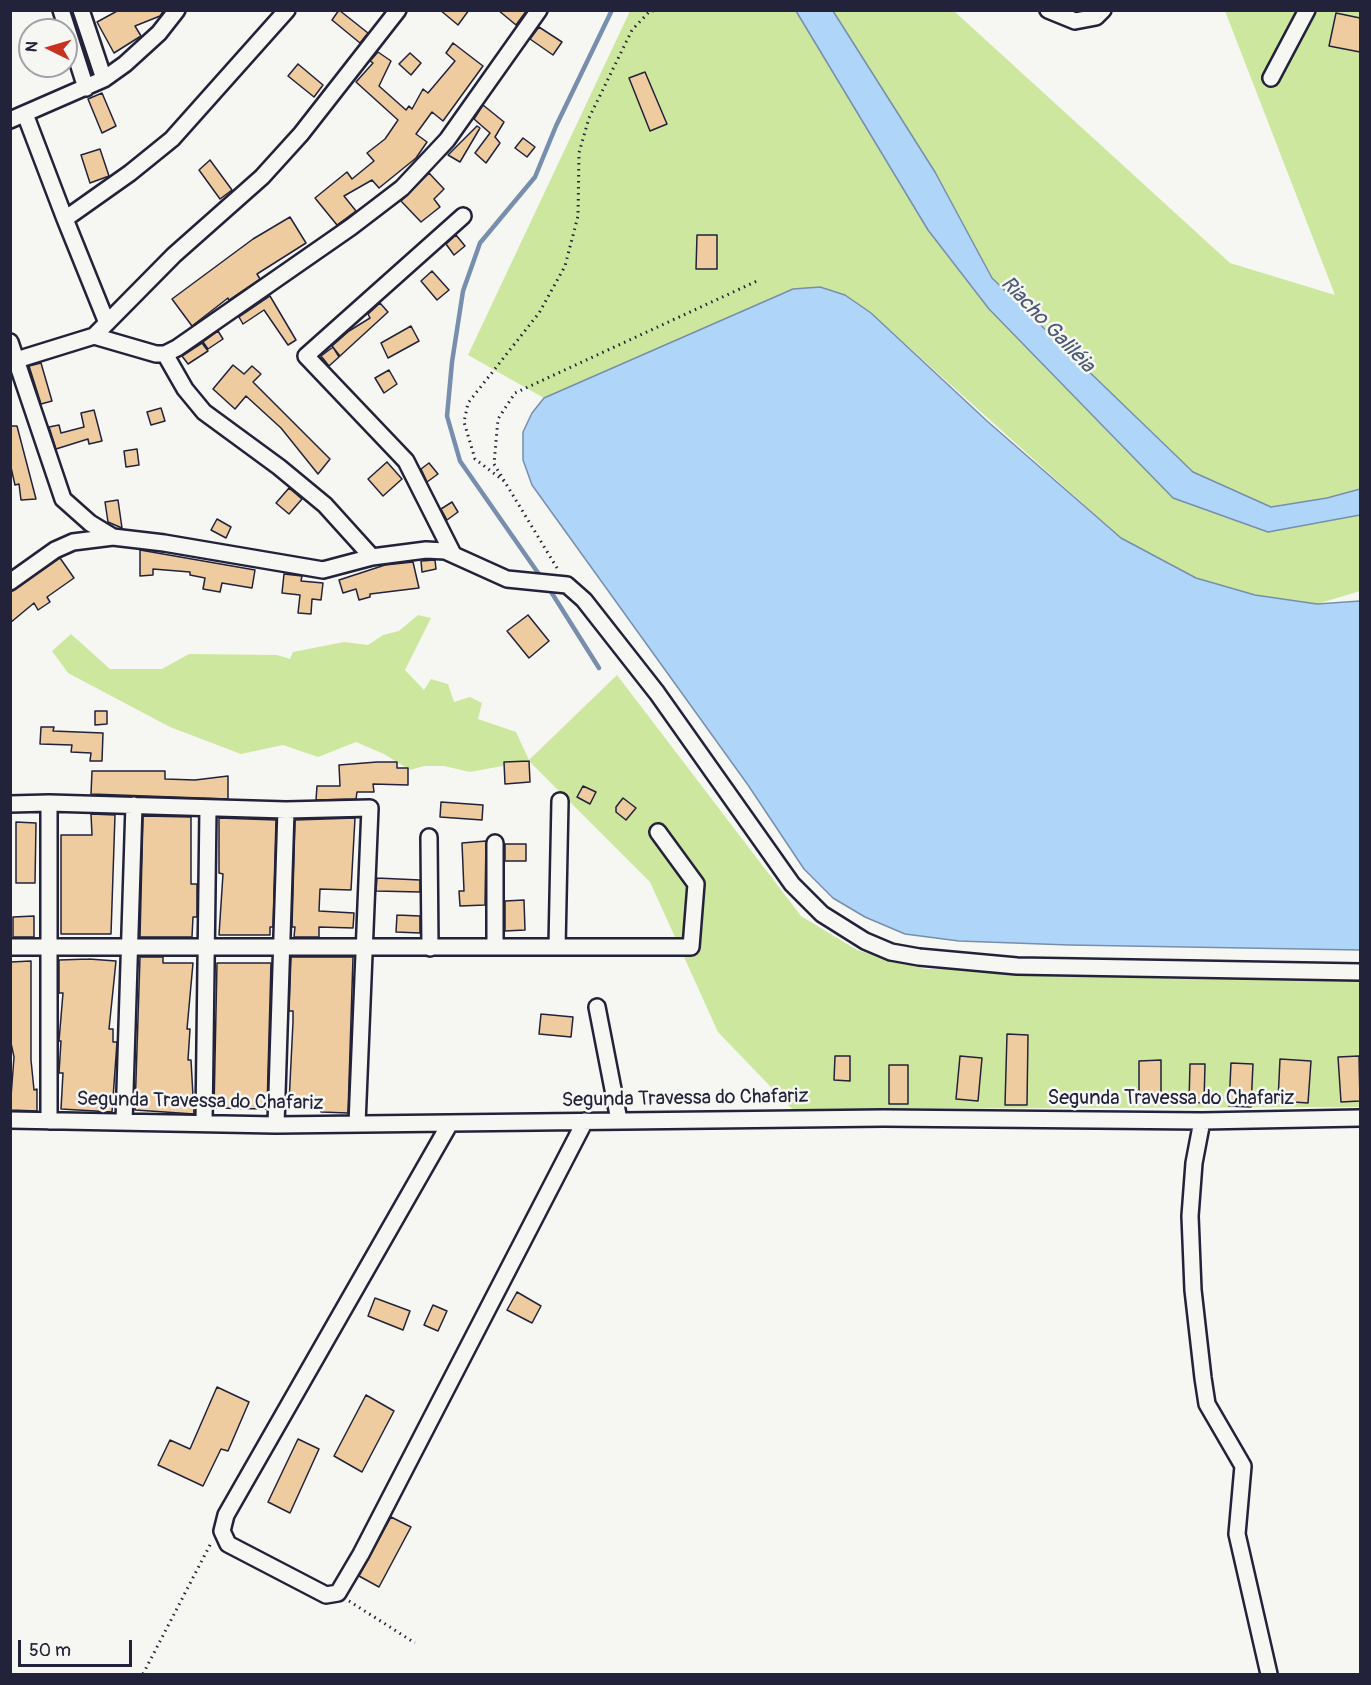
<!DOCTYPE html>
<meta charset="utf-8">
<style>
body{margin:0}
#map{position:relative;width:1371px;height:1685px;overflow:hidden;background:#f6f6f2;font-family:Pangolin,sans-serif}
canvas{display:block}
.frame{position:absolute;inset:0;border:12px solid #22223b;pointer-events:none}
.north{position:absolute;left:18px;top:18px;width:60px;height:60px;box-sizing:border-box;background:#f6f6f2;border:2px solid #a1a1a9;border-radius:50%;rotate:275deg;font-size:16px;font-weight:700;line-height:24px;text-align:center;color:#22223b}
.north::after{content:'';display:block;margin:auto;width:21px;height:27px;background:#c8321e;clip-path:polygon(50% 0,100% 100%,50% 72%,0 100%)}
.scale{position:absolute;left:18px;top:1640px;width:114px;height:27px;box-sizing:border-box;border:3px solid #22223b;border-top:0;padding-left:8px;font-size:18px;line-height:21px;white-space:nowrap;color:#22223b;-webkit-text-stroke:4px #f6f6f2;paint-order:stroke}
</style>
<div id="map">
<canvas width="1371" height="1685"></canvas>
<div class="frame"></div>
<div class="north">N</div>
<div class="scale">50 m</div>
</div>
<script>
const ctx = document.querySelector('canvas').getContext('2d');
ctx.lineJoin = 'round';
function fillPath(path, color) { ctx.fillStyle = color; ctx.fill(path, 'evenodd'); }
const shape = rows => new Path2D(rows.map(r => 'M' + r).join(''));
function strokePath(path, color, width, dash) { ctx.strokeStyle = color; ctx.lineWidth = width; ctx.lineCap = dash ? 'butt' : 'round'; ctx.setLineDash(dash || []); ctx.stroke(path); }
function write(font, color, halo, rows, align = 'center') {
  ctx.font = font + ' Pangolin,sans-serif'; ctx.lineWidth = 5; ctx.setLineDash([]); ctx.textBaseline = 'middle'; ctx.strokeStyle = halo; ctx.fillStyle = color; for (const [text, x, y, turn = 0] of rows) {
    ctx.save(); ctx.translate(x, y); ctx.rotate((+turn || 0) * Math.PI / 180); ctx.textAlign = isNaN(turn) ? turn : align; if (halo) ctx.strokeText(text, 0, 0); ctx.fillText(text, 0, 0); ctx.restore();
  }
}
const green = shape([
 [630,11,796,11,928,230,989,309,1173,498,1268,532,1360,515,1360,591,1317,604,1255,595,1196,578,1121,538,871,313,845,295,793,289,544,398,468,355],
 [833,11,954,11,1230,263,1335,295,1225,11,1360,11,1360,488,1327,498,1271,507,1193,472,992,278],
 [418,615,431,618,405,670,424,690,431,679,448,684,454,702,470,697,482,703,478,719,516,732,529,760,617,675,801,916,857,950,925,969,1360,970,1360,1107,792,1109,718,1032,650,882,529,761,470,772,444,766,424,766,410,770,384,754,356,742,318,757,283,745,241,754,170,727,68,673,52,651,71,634,110,669,162,669,189,654,277,655,290,659,293,652,344,642,368,645,383,635,399,631]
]);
const water = shape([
 [796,11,833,11,935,172,992,278,1193,472,1271,507,1327,498,1360,489,1360,515,1268,532,1173,498,989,309,928,230,796,11],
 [820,287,845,295,871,313,987,421,1121,538,1196,578,1255,595,1317,604,1360,601,1360,950,1069,945,959,941,905,934,865,917,833,898,804,869,748,785,532,485,523,460,523,432,532,413,544,398,793,289,820,287]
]);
const stream = shape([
 [543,580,460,461,447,416,452,362,463,291,480,243,535,177,556,126,612,10],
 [548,587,599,668]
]);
const building = shape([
 [119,10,164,10,160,16,135,26,141,36,114,53,97,22,119,10],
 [339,10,368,33,360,43,332,20,339,10],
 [440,10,469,10,458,25,440,10],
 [498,10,527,10,516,25,498,10],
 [1336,13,1360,18,1360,52,1329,46,1336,13],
 [539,27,562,42,553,55,530,39,539,27],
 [453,43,483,66,443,121,432,112,416,134,427,142,416,158,379,188,372,180,344,196,356,211,337,225,315,198,347,172,352,179,374,161,367,153,385,139,398,120,356,82,373,63,370,61,378,52,391,61,379,86,406,110,409,106,412,109,423,89,428,93,455,61,446,53,453,43],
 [410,53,421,63,411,75,399,64,410,53],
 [298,64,323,85,314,97,288,76,298,64],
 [645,72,667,124,650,131,629,78,645,72],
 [102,93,116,126,102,133,88,99,102,93],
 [483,105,504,122,495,137,500,143,486,163,475,153,490,133,474,119,483,105],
 [477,126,480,128,460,162,448,155,477,126],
 [523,138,535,147,527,157,515,148,523,138],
 [100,149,109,176,90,183,81,155,100,149],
 [210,160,232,190,220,199,199,170,210,160],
 [429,173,444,189,434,199,440,207,421,222,401,201,429,173],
 [290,217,306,243,257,274,260,279,229,300,228,298,192,326,172,299,253,239,290,217],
 [456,235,465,246,454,255,446,244,456,235],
 [697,235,717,235,717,269,696,269,697,235],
 [432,271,449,290,437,300,421,281,432,271],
 [270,296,296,340,288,345,264,310,243,324,239,317,270,296],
 [380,303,388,312,340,356,332,346,349,331,370,318,368,314,380,303],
 [411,326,419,341,388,358,381,343,411,326],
 [218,331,223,339,208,349,203,342,218,331],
 [202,343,208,351,188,364,182,356,202,343],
 [333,347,339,357,329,366,321,356,333,347],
 [41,363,52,401,41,404,29,366,41,363],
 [233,365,244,374,252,366,261,374,253,382,330,459,318,474,281,428,246,396,235,409,213,389,233,365],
 [389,370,397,384,384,393,375,378,389,370],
 [161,408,165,421,151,425,147,412,161,408],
 [94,410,102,441,89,444,88,439,56,449,49,427,59,425,61,433,84,427,81,413,94,410],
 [10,426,17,426,36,499,21,500,19,484,15,485,10,463,10,426],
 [137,449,139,465,126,467,124,451,137,449],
 [387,462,402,479,383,496,368,479,387,462],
 [429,463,438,474,427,482,421,469,429,463],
 [289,488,302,499,289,514,276,503,289,488],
 [118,500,122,528,108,522,105,502,118,500],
 [452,502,458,512,447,520,441,509,452,502],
 [217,519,231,527,226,538,211,530,217,519],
 [140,550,255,570,252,588,222,583,220,592,203,589,205,578,190,575,190,572,153,569,153,575,140,576,140,550],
 [60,558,74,578,47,597,50,602,38,610,34,603,10,623,10,592,60,558],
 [435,560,436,569,422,572,421,561,435,560],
 [413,562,419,588,370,594,370,597,359,600,356,589,343,593,339,580,385,565,413,562],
 [284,574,302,576,301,581,323,583,321,600,312,599,311,614,298,613,300,595,282,593,284,574],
 [528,615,549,641,529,658,507,631,528,615],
 [95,711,107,711,107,724,95,725,95,711],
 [41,727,54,727,53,731,103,733,102,761,90,761,91,753,71,752,72,745,40,744,41,727],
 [529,761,530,782,505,784,504,762,529,761],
 [377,762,397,762,397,768,408,768,408,785,373,784,374,792,357,792,356,799,316,800,317,786,340,786,339,765,377,762],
 [92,771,165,771,165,779,195,780,228,776,228,799,91,794,92,771],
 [583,786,596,792,590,804,577,797,583,786],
 [623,798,636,808,626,820,616,812,616,807,623,798],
 [441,802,483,805,482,820,440,817,441,802],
 [91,814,115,815,111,934,61,934,61,835,92,835,91,814],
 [143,816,191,817,191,884,197,884,197,917,193,917,192,937,140,937,143,816],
 [219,818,276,820,273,927,270,927,270,935,219,935,223,874,219,873,219,818],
 [355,818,351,890,320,889,319,911,354,913,353,928,319,927,319,937,294,937,295,927,292,927,295,820,355,818],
 [16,822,36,823,35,883,16,883,16,822],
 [486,841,485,905,460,906,459,891,464,891,462,843,486,841],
 [505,844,526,844,526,861,505,861,505,844],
 [377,878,420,880,420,892,376,891,377,878],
 [524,900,525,930,505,931,505,901,524,900],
 [397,915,420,916,420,933,396,932,397,915],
 [34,916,34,937,13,937,13,917,34,916],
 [140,957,163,957,163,963,193,963,187,1029,190,1029,188,1060,191,1060,194,1114,135,1110,140,957],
 [291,957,353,957,348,1113,321,1112,321,1104,289,1103,293,1022,293,1011,289,1011,291,957],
 [89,959,116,961,109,1029,113,1029,113,1042,117,1042,112,1112,61,1109,63,1073,59,1073,61,1041,59,1041,63,993,59,993,59,960,89,959],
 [31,961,31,1060,34,1090,37,1089,37,1111,10,1110,14,1057,11,1043,11,962,31,961],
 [217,963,271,963,267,1109,214,1108,217,963],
 [541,1014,573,1017,571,1037,539,1034,541,1014],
 [1007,1034,1028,1035,1027,1105,1005,1105,1007,1034],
 [835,1056,850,1056,850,1081,834,1080,835,1056],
 [960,1056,982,1058,978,1101,956,1099,960,1056],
 [1359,1056,1360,1101,1341,1102,1338,1057,1359,1056],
 [1280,1059,1311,1061,1308,1103,1278,1101,1280,1059],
 [1161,1060,1161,1099,1139,1099,1139,1061,1161,1060],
 [1231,1063,1253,1064,1251,1107,1229,1106,1231,1063],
 [1190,1064,1205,1064,1204,1103,1189,1102,1190,1064],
 [889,1065,908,1065,908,1104,889,1104,889,1065],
 [517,1292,541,1306,532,1323,507,1310,517,1292],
 [375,1298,410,1311,403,1330,368,1316,375,1298],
 [433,1305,447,1311,438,1331,424,1325,433,1305],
 [217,1387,249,1402,228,1451,221,1449,203,1486,158,1465,170,1440,190,1449,217,1387],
 [366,1395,394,1411,362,1472,334,1456,366,1395],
 [298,1439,319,1449,290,1513,268,1502,298,1439],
 [391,1517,411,1527,379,1587,359,1576,391,1517]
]);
const path = shape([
 [504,481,475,459,464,422,468,403,539,313,565,266,578,216,579,153,589,118,632,30,649,12,656,10],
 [557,568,494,464,498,419,515,393,757,281],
 [349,1601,415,1643],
 [143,1674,211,1543]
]);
const street = shape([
 [61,10,86,88],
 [81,10,104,79],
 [1048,10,1075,21,1096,17,1103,10],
 [1271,78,1307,10],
 [25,114,65,219],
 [10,120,104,79,125,64,159,33,177,10],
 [107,323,65,219,130,173,172,139,287,10],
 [94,336,174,255,262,177,301,134,398,10],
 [10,342,63,499,90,523,113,537],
 [165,354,185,389,204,412,279,467,325,505,372,557],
 [10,362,94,336,156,354,165,354,177,348,351,227,402,188,447,140,539,10],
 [453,554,406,461,306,356,463,216],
 [10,582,55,550,73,542,113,537,164,543,323,570,372,557,426,550,445,551,507,579,567,585,584,600,657,693,792,884,822,914,865,941,891,952,919,957,1017,966,1360,972],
 [10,804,49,803],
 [429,837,430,948],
 [10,947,691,947,696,884,658,832],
 [495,947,495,843],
 [557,947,560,801],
 [597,1007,619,1120],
 [10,1120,276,1125,884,1118,1202,1121,1360,1118],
 [49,1121,49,803,286,810,370,808,357,1124],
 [1202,1121,1194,1163,1190,1216,1193,1290,1203,1378,1207,1404,1243,1466,1237,1534,1269,1674],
 [124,1122,134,805],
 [204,1123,208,808],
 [276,1125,286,810],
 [449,1125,226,1515,222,1531,228,1544,326,1595,338,1593,361,1554,585,1121]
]);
const streetNames = [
 ["Segunda Travessa do Chafariz",685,1099,-1],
 ["Segunda Travessa do Chafariz",1171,1099],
 ["Segunda Travessa do Chafariz",200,1102,1]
];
const waterNames = [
 ["Riacho Galiléia",1047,325,46]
];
fillPath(green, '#cde89e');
fillPath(water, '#afd6f9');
strokePath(water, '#778ead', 1.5);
strokePath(stream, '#778ead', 4.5);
fillPath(building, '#efcca0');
strokePath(building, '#22223b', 1.5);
strokePath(street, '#22223b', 20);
strokePath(path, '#22223b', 3, [1.5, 4.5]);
strokePath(street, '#f6f6f2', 15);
write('20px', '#22223b', '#f6f6f2', streetNames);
write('italic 21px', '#4c5874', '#f6f6f2', waterNames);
</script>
